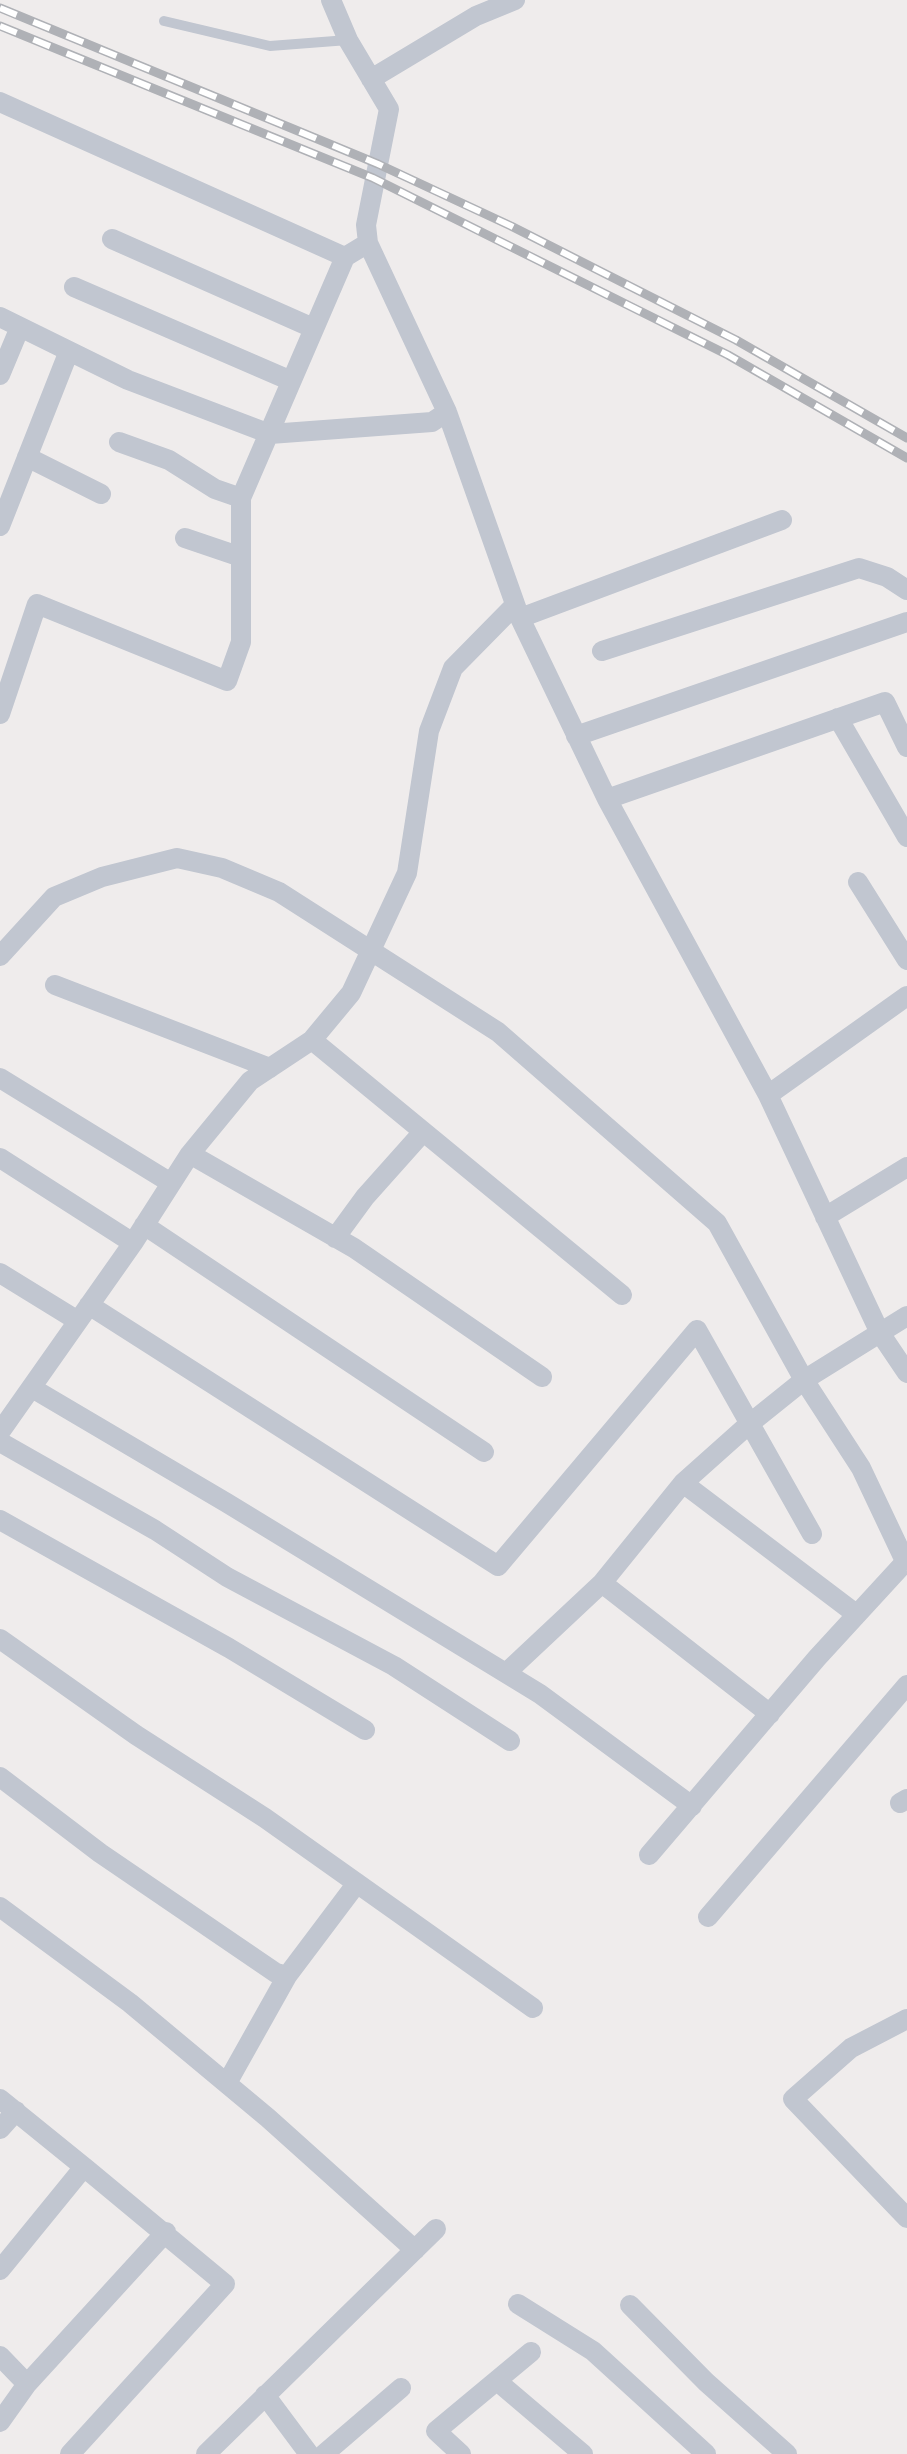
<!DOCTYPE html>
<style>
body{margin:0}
canvas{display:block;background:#efecec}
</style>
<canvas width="907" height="2454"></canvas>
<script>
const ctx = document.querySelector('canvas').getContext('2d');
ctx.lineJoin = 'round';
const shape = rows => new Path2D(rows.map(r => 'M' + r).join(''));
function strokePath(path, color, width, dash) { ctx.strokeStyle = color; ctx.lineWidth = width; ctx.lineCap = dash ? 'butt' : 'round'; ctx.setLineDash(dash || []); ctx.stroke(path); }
const service = shape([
 [164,21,270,46,348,40]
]);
const minor = shape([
 [331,0,348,40,389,109,366,225,368,243,447,412,520,618,607,799,768,1095,880,1333,907,1373],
 [371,79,476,16,515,0],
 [0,102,345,257],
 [112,239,313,328],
 [74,287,289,380],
 [0,317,128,380,270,434,432,422,447,412],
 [0,375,20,327],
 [119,442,169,460,215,489,241,498],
 [27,457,101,494],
 [0,526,69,351],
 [185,538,241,557],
 [520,618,782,520],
 [602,651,859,568,887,577,907,590],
 [0,714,37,604,227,681,241,642,241,498,345,257,368,243],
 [838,718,907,837],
 [576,736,907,622],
 [607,799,885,702,907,747],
 [858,882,907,960],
 [0,956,54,897,102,877,177,858,222,868,279,892,498,1032,717,1223,804,1380,861,1468,905,1561],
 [55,985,270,1068],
 [312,1040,622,1295],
 [0,1078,171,1183],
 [768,1095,907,996],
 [190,1154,354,1248,542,1377],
 [0,1158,133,1243],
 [825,1217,907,1167],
 [144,1225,484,1452],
 [335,1238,365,1197,423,1132],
 [0,1273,78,1321],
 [89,1305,498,1566,697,1330,812,1534],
 [32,1388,227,1503,540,1694,692,1806],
 [0,1432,133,1243,190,1154,250,1081,312,1040,351,993,407,873,429,731,453,668,515,605],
 [0,1442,155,1530,227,1577,394,1666,510,1741],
 [683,1483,856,1614],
 [0,1520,229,1648,365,1730],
 [602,1583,683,1483,748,1425,804,1380,907,1316],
 [0,1639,136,1735,265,1818,533,2008],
 [506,1673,602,1583,770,1714],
 [0,1777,100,1853,276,1973,287,1976],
 [900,1803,907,1799],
 [649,1855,817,1658,907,1560],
 [0,1907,130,2003,268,2118,415,2250],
 [708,1917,907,1685],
 [907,2019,851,2048,793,2099,907,2218],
 [227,2083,287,1976,357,1883],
 [0,2099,84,2167,0,2270],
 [0,2129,16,2111],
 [518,2304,593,2351,706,2454],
 [630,2305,706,2382,787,2454],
 [0,2356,27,2384],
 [497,2381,583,2454],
 [265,2395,309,2454],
 [0,2422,27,2384,166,2232],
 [70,2454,225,2284,84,2167],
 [206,2454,436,2229],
 [324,2454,401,2388],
 [461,2454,436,2431,531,2352]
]);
const rail = shape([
 [0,8,378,164,511,226,736,340,907,438],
 [0,26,373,178,728,355,907,458]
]);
strokePath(service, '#c1c6d0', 10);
strokePath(minor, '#c1c6d0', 20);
strokePath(rail, '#afb1b6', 9);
strokePath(rail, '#fff', 6, [18]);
</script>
